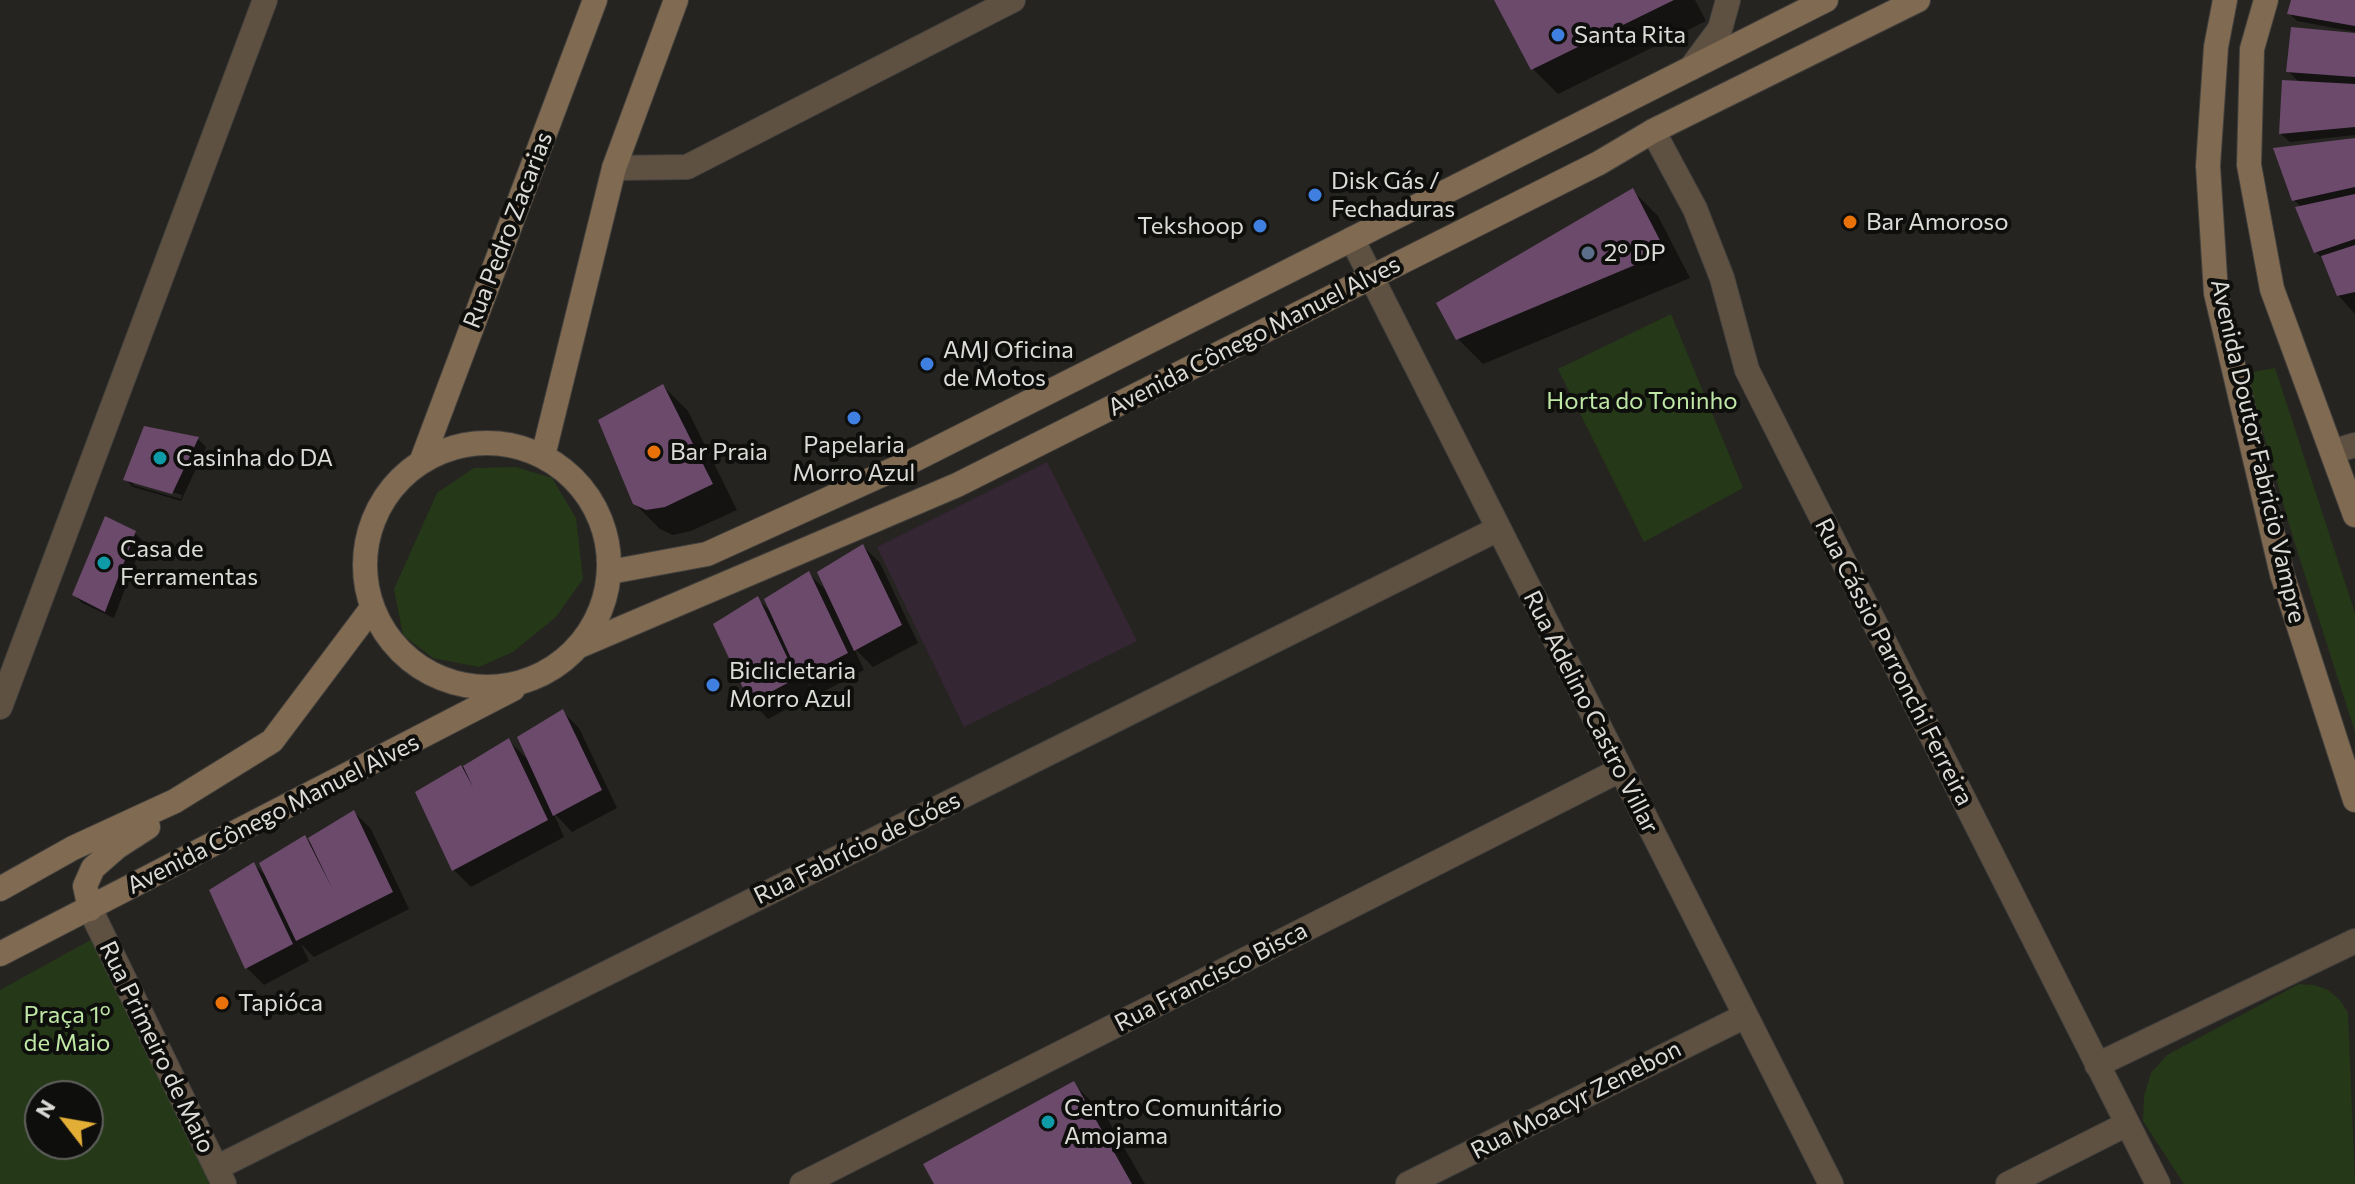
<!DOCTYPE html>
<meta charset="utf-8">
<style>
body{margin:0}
#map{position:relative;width:2355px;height:1184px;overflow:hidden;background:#262421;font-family:Commissioner,sans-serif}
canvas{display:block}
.north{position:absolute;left:24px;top:1080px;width:80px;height:80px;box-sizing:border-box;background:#0e0e0c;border:2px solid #60605e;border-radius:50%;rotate:301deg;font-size:22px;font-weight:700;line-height:32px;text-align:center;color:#dcdbd8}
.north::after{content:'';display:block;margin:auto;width:28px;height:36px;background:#e3ae35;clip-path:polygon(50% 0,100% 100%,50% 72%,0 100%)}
</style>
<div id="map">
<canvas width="2355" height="1184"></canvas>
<div class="north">N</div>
</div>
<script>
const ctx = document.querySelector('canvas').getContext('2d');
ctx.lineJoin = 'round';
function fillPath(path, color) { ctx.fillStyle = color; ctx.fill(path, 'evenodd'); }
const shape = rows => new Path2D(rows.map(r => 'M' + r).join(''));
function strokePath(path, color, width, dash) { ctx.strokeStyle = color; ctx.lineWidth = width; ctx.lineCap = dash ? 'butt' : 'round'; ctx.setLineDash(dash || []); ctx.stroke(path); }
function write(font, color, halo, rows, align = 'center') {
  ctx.font = font + ' Commissioner,sans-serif'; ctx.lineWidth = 8; ctx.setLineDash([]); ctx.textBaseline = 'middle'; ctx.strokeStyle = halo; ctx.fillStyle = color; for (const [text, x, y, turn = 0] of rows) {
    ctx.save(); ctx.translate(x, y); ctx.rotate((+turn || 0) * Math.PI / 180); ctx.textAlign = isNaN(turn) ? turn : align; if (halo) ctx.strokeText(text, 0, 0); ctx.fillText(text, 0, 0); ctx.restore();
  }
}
const education = shape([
 [1047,462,1137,641,964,727,877,547]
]);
const green = shape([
 [1671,314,1743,488,1644,542,1558,369],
 [2275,368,2355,613,2355,732,2294,541,2246,373],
 [516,467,552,478,576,518,583,579,556,617,513,652,479,667,433,658,403,635,394,589,437,493,474,468],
 [96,937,217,1184,0,1184,0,990],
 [40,1096,88,1096,88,1144,40,1144],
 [2299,984,2315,985,2328,990,2340,1000,2348,1013,2355,1184,2184,1184,2143,1121,2144,1096,2151,1073,2167,1055]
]);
const shadow = shape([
 [1496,0,1695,0,1706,21,1558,94,1533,69],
 [2293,0,2355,0,2355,32,2297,21,2289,13],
 [2355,35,2355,135,2290,142,2281,134,2300,83,2288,71],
 [2355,140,2355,314,2338,295,2326,262,2315,251,2302,208,2294,200],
 [1633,191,1658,216,1690,278,1483,364,1458,339],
 [663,386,688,411,737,510,691,531,673,535,660,529,634,503],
 [145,428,198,439,206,447,181,501,133,487,125,479],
 [133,480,182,495,181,499,133,485],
 [134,532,143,541,114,618,82,603,74,595],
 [863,546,880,563,918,643,873,667,854,648,864,670,819,694,808,683,813,695,768,719,752,702,758,599,771,612,809,574,829,593],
 [562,711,579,728,617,808,572,832,553,812,564,837,471,887,454,870,418,793,509,741,530,762],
 [354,812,371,829,409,909,314,957,301,944,309,961,264,985,247,968,254,864,268,878,304,837,314,847],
 [1073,1083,1106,1116,1145,1184,936,1184]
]);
const building = shape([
 [1494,0,1674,0,1531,70],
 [2291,0,2355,0,2355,26,2287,14],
 [2291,27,2355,33,2355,77,2286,72],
 [2282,80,2355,84,2355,127,2279,134],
 [2355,138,2355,187,2292,201,2273,148],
 [1633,188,1666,252,1456,340,1436,303],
 [2355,194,2355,239,2314,253,2295,207],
 [2355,245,2355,292,2337,296,2321,256],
 [663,384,713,484,665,507,646,510,633,504,598,420],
 [144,426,199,437,172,494,123,480],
 [105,516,136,531,105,612,72,595],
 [863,544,902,625,854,651,817,572],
 [809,571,848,653,800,678,764,599],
 [758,596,797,678,750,703,713,624],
 [563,709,602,790,553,816,517,737],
 [509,738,548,820,452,871,415,792,461,765,473,787,463,766],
 [354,810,393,892,296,941,259,863,305,835,332,888,308,838],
 [254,862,293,944,245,969,209,890],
 [1074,1081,1132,1184,934,1184,923,1164]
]);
const street = shape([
 [1691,68,1720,29,1728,0],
 [1653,131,1695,209,1722,278,1747,370,2158,1184],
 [614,168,687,167,1013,0],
 [1352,239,1831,1184],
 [2332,452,2355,445],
 [0,707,265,0],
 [90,909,224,1184],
 [2097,1065,2355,941],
 [216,1168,1498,529],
 [802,1184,1620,770],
 [1408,1184,1745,1016],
 [2008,1184,2127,1124]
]);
const secondary = shape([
 [2225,0,2216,47,2208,166,2216,293,2282,574,2355,800],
 [2266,0,2252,49,2249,165,2272,289,2355,515],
 '365 565a122 122 0 1 1 244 0a122 122 0 1 1-244 0Z',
 [543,456,614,168,676,0],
 [422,460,595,0],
 [610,572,707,554,910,462,1826,0],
 [577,647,957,485,1599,163,1653,131,1918,0],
 [0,889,73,848,175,801,272,741,372,608],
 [90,909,85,886,93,868,117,847,148,827],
 [0,954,513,689]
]);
const markers = [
 [1558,35,8,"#3f7fe0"],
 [1315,195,8,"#3f7fe0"],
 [1850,222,8,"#e8710a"],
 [1260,226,8,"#3f7fe0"],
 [1588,253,8,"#5c6f8a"],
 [927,364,8,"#3f7fe0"],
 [854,418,8,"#3f7fe0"],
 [654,452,8,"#e8710a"],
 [160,458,8,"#0f9aa8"],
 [104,563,8,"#0f9aa8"],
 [713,685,8,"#3f7fe0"],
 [222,1003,8,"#e8710a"],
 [1048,1122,8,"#0f9aa8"]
];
const poiNames = [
 ["Santa Rita",1574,35],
 ["Disk Gás /",1331,181],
 ["Fechaduras",1331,209],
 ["Bar Amoroso",1866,222],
 ["Tekshoop",1244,226,"right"],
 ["2º DP",1604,253],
 ["AMJ Oficina",943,350],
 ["de Motos",943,378],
 ["Papelaria",854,445,"center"],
 ["Morro Azul",854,473,"center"],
 ["Bar Praia",670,452],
 ["Casinha do DA",176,458],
 ["Casa de",120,549],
 ["Ferramentas",120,577],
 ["Biclicletaria",729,671],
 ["Morro Azul",729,699],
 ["Tapióca",238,1003],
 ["Centro Comunitário",1064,1108],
 ["Amojama",1064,1136]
];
const streetNames = [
 ["Rua Pedro Zacarias",508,230,-69],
 ["Avenida Cônego Manuel Alves",1254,336,-27],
 ["Avenida Doutor Fabricio Vampre",2258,451,77],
 ["Rua Cássio Parronchi Ferreira",1894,662,63],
 ["Rua Adelino Castro Villar",1591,712,63],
 ["Avenida Cônego Manuel Alves",273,814,-27],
 ["Rua Fabrício de Góes",857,848,-26],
 ["Rua Francisco Bisca",1211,977,-27],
 ["Rua Primeiro de Maio",157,1047,64],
 ["Rua Moacyr Zenebon",1576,1100,-27]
];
const parkNames = [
 ["Horta do Toninho",1642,401],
 ["Praça 1º",67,1015],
 ["de Maio",67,1043]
];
fillPath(education, '#352633');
fillPath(green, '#253818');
fillPath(shadow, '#0007');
fillPath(building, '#6b4a6c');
strokePath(street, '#43413e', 26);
strokePath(secondary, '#43413e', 26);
strokePath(street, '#5f5142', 24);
strokePath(secondary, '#806a51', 24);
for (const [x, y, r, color] of markers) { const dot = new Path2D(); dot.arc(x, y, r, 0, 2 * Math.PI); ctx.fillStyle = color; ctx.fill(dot); strokePath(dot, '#0e0e0c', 3); }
write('24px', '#dcdbd8', '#0e0e0c', poiNames, 'left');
write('24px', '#dcdbd8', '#0e0e0c', streetNames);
write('24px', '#bfe7a5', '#0e0e0c', parkNames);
</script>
